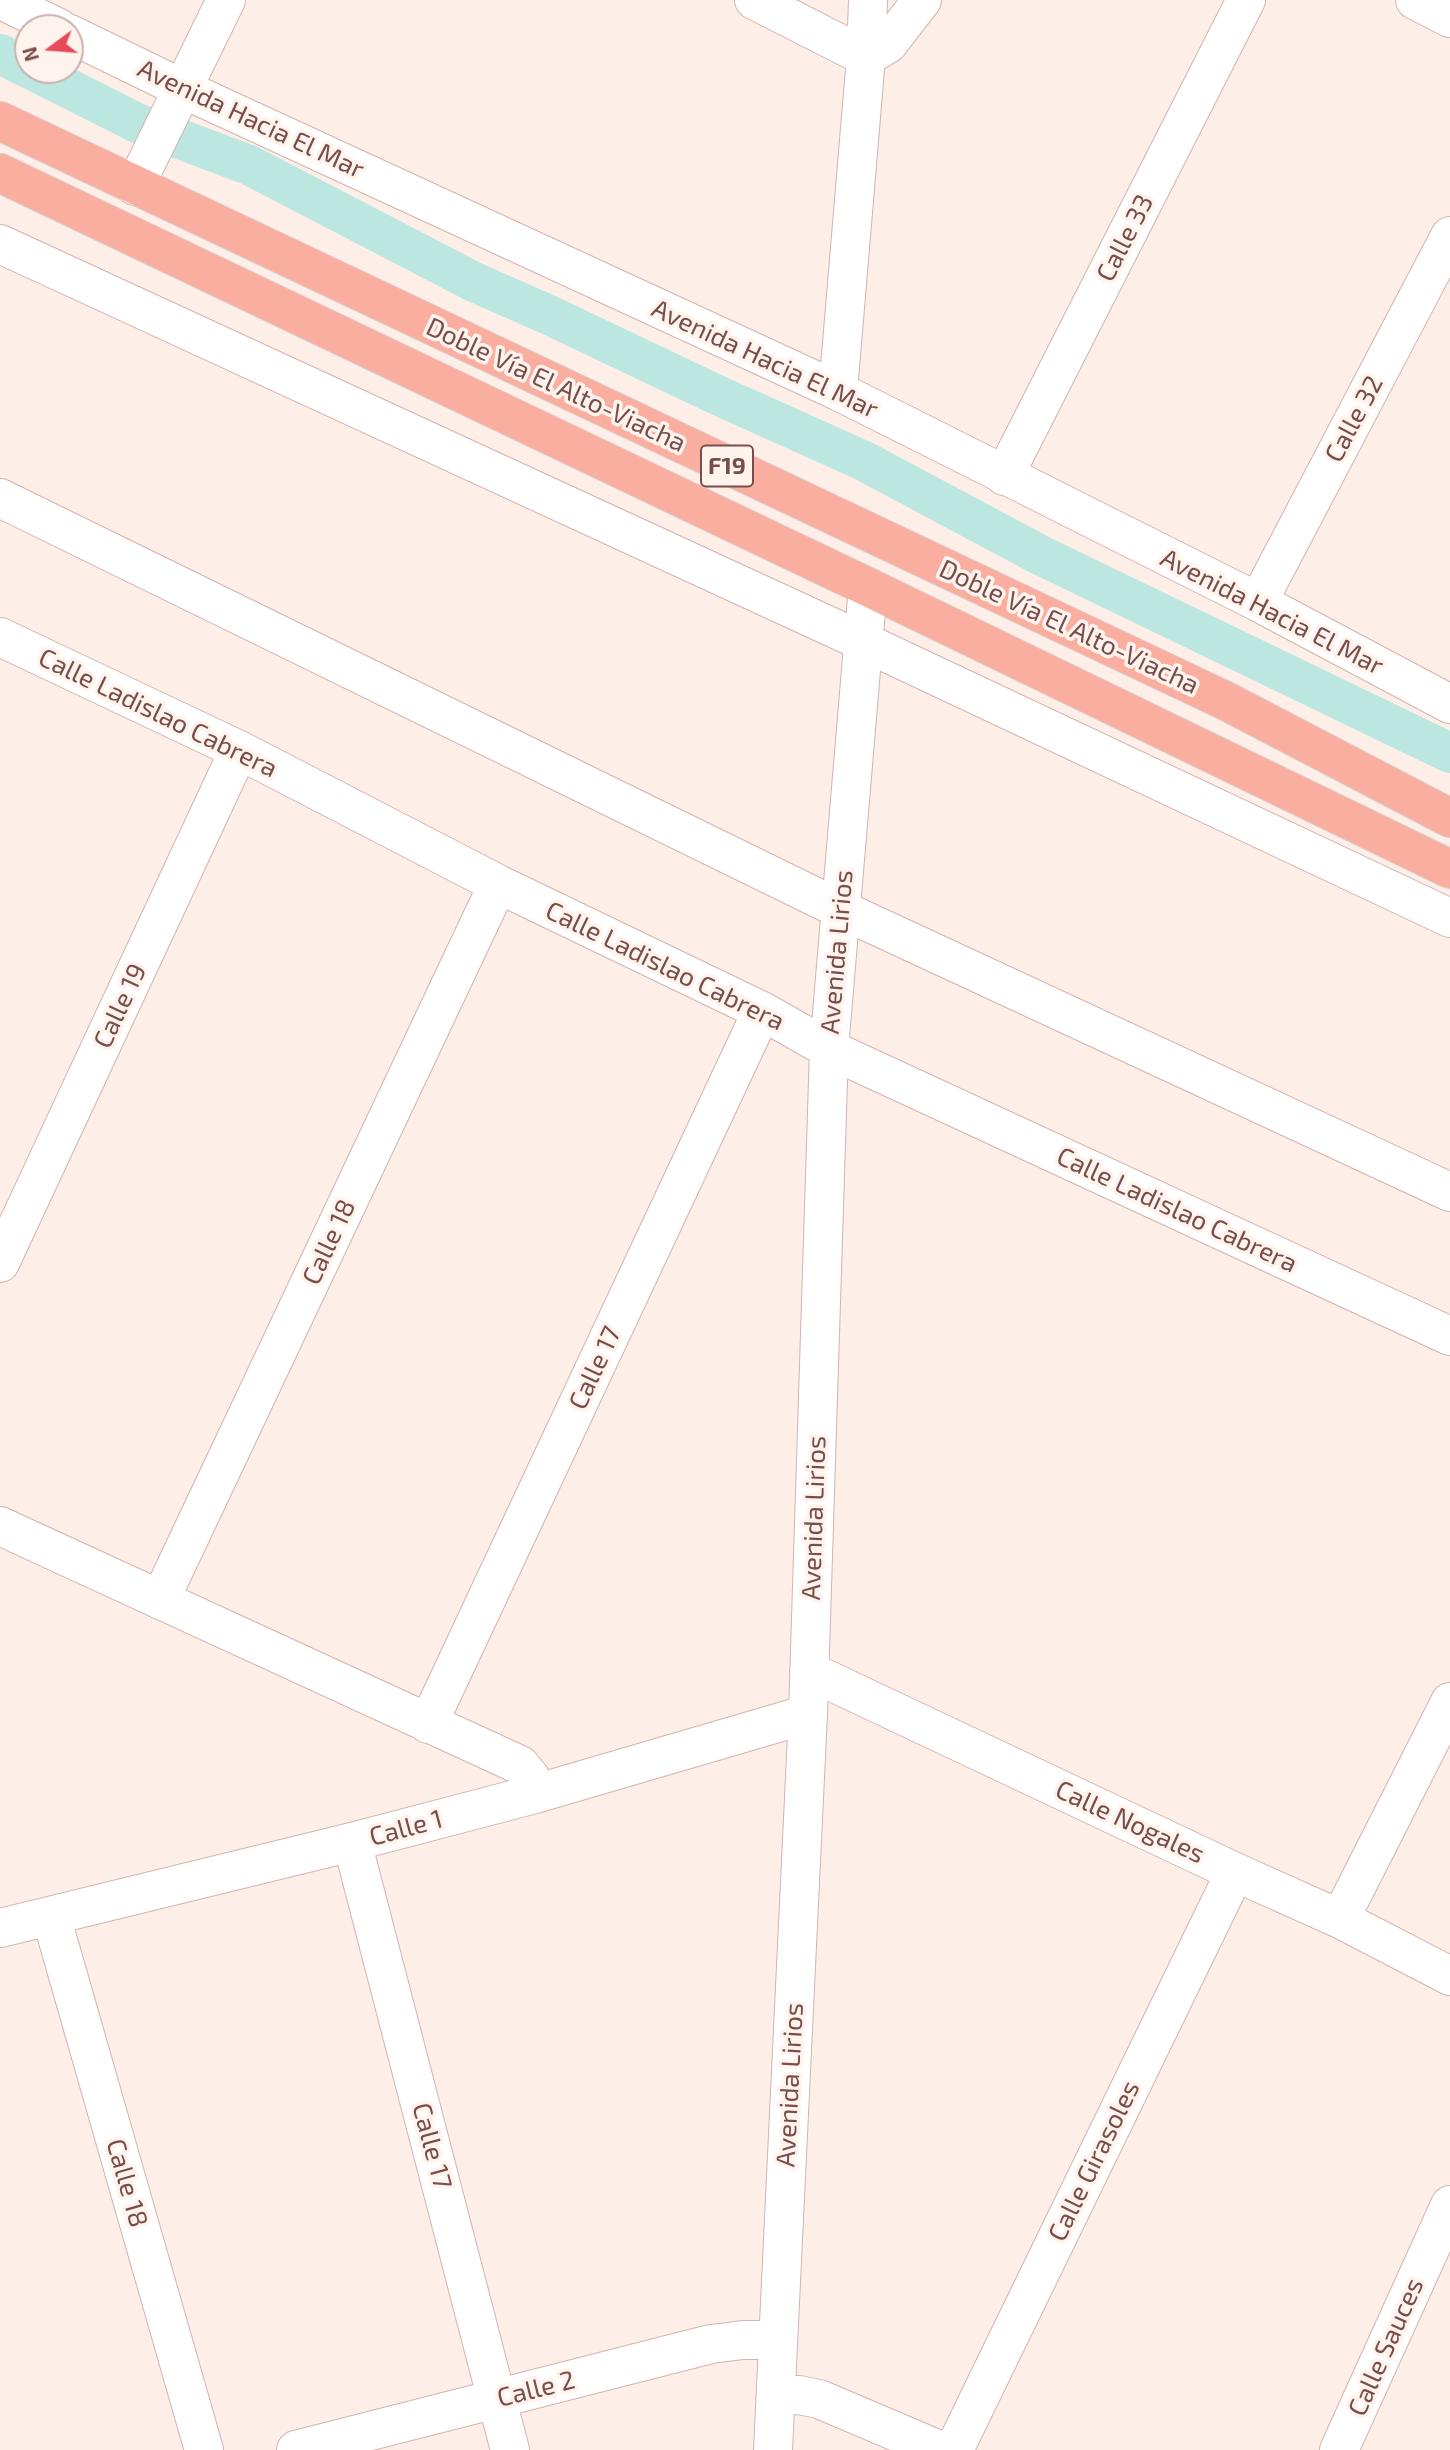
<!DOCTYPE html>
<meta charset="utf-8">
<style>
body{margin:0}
#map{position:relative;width:1450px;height:2450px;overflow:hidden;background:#fdeee7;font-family:"Exo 2",sans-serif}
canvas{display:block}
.north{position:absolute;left:14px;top:14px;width:70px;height:70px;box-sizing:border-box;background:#fff3ee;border:2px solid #c9b1ad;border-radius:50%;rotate:254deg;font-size:19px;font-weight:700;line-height:28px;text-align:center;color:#784d4b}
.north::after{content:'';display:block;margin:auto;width:24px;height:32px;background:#e84b57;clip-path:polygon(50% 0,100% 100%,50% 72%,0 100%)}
</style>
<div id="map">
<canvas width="1450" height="2450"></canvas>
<div class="north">N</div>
</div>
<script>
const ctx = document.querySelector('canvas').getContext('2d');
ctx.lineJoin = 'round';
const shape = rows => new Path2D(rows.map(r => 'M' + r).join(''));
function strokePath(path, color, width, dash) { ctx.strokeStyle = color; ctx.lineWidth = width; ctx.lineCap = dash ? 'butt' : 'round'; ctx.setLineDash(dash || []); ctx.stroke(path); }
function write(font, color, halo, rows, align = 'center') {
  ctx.font = font + ' "Exo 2",sans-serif'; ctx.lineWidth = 7; ctx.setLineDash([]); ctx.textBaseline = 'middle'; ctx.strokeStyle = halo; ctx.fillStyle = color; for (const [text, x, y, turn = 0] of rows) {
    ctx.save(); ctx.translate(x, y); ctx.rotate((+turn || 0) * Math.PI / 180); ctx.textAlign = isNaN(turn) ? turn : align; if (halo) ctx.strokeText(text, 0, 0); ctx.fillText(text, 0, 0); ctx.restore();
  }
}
const canal = shape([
 [0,54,28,68],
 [32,70,137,123,249,165,474,282,549,315,715,394,864,461,1040,555,1450,753]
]);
const minor = shape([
 [1,0,59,28],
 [754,0,866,57],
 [1415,0,1450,18],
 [70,34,181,88,838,391,1258,602,1450,704],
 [866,57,888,44,922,0],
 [135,186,226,0],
 [0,244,864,642,1450,918],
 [838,391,866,57,868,0],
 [1004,476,1246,0],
 [0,498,840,909,1450,1192],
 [1258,602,1450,236],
 [0,637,239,750,498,884,762,1011,829,1049,1450,1336],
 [0,1263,239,750],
 [0,1526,520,1765,530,1777,535,1794],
 [160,1600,498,884],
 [809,1671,1235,1872,1340,1919,1450,1976],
 [428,1724,762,1011],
 [352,1842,510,2450],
 [51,1916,204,2450],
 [1340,1919,1450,1702],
 [0,1928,352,1842,535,1794,808,1714],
 [776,2396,799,2395,819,2399,939,2450],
 [296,2450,711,2344,743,2340,778,2340],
 [773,2450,808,1714,829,1049,868,587],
 [954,2450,1235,1872],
 [1339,2450,1450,2205]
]);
const trunk = shape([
 [0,121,1226,701,1450,818],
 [0,173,868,587,1450,869]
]);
const shields = [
 [727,466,52]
];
const shieldNames = [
 ["F19",727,466]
];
const streetNames = [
 ["Avenida Hacia El Mar",251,119,25],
 ["Calle 33",1125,238,-63],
 ["Avenida Hacia El Mar",765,359,25],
 ["Doble Vía El Alto-Viacha",556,385,25],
 ["Calle 32",1354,419,-62],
 ["Avenida Hacia El Mar",1272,612,27],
 ["Doble Vía El Alto-Viacha",1069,627,25],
 ["Calle Ladislao Cabrera",158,713,26],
 ["Avenida Lirios",837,952,-85],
 ["Calle Ladislao Cabrera",665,966,26],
 ["Calle 19",120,1006,-65],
 ["Calle Ladislao Cabrera",1177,1210,25],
 ["Calle 18",329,1242,-65],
 ["Calle 17",595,1368,-65],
 ["Avenida Lirios",814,1518,-88],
 ["Calle Nogales",1130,1822,25],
 ["Calle 1",406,1828,-15],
 ["Avenida Lirios",790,2085,-87],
 ["Calle 17",432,2146,75],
 ["Calle Girasoles",1094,2161,-64],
 ["Calle 18",127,2183,74],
 ["Calle Sauces",1386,2347,-66],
 ["Calle 2",536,2389,-14]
];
strokePath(canal, '#bbe7e0', 40);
strokePath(minor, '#d2b4af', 40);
strokePath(trunk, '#d9cdcd', 40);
strokePath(minor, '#fff', 38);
strokePath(trunk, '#faaea0', 38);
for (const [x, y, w] of shields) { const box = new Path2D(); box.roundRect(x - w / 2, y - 20.5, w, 41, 5); ctx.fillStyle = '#fff3ee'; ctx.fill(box); strokePath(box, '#784d4b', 2); }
write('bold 24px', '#784d4b', null, shieldNames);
write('26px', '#784d4b', '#fff3ee', streetNames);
</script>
